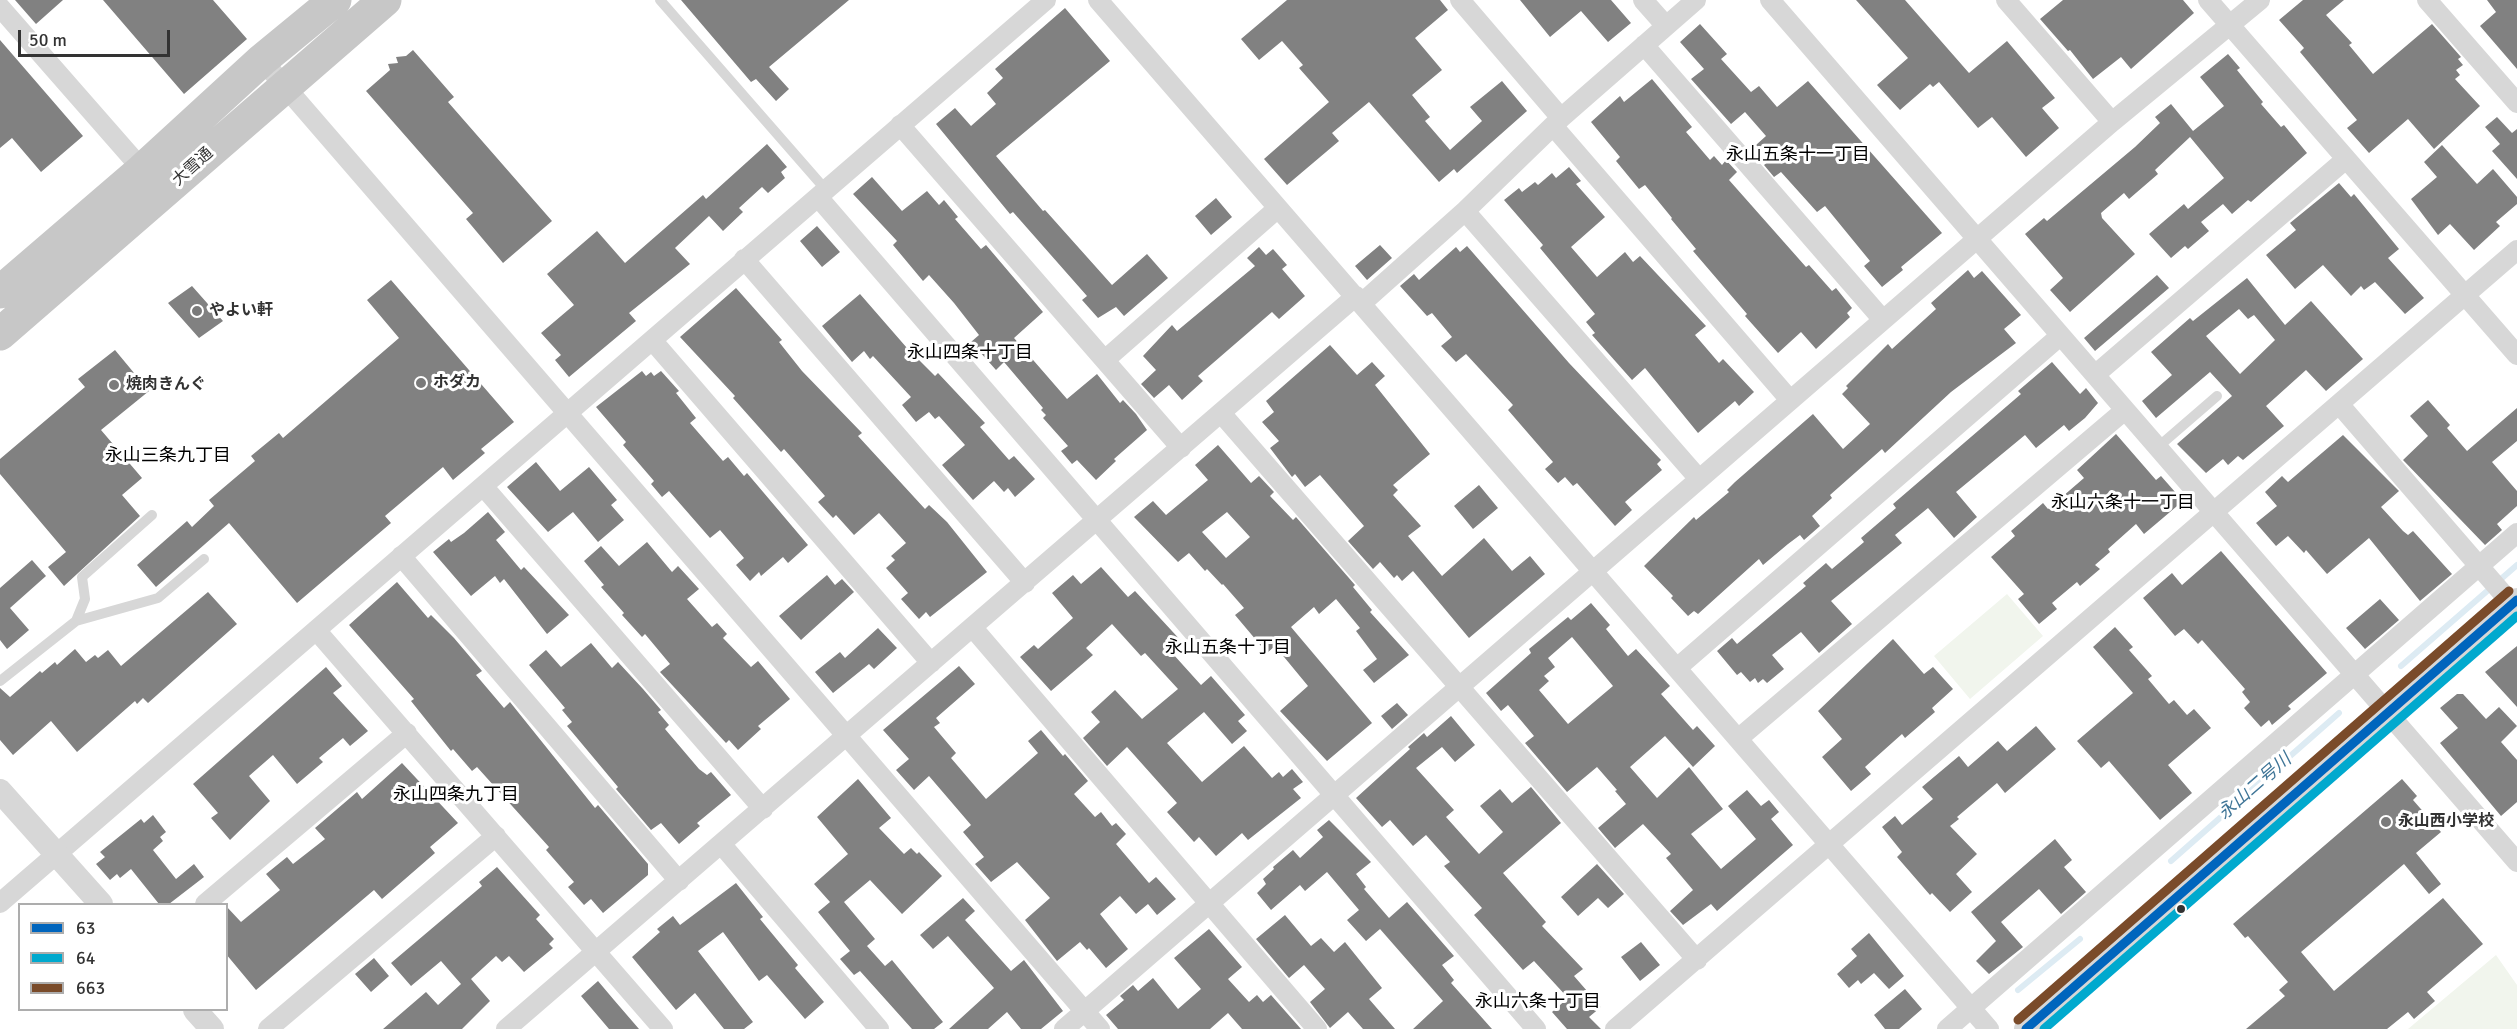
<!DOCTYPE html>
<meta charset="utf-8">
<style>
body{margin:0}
#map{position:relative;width:2517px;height:1029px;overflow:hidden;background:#fff;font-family:Signika,sans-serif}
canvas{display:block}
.legend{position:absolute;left:18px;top:903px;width:210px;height:108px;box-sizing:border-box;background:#fff;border:2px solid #adadad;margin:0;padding:8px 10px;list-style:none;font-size:18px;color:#333}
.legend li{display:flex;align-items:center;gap:12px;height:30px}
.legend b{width:30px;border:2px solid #adadad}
.scale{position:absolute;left:18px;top:30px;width:152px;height:27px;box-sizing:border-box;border:3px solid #333;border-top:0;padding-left:8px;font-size:18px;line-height:21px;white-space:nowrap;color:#333;-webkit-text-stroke:4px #fff;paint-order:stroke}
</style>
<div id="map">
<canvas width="2517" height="1029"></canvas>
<ul class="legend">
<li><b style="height:8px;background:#0065bd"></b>63</li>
<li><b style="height:8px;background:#00a9ce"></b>64</li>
<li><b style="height:8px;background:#7a4b2a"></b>663</li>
</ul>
<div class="scale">50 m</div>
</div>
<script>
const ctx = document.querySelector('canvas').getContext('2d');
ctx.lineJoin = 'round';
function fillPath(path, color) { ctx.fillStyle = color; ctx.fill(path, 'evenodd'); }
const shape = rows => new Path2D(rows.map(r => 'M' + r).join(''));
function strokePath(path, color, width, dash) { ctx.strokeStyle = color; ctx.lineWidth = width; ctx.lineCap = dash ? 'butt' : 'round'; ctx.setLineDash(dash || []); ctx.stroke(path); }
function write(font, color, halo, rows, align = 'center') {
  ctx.font = font + ' Signika,"Noto Sans JP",sans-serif'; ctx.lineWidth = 6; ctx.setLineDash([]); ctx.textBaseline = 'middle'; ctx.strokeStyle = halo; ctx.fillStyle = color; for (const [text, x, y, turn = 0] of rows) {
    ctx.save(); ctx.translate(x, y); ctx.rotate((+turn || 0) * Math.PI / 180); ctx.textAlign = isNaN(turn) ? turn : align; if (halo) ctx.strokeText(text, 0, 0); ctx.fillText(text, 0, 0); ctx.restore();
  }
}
const green = shape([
 [2007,594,2043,636,1970,699,1934,656],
 [2496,955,2517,985,2517,1029,2408,1029]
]);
const stream = shape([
 [2401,666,2517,565],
 [2171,861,2339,713],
 [2018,990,2080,939]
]);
const building = shape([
 [15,0,63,0,36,24],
 [103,0,213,0,247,39,184,94],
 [681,0,849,0,769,67,789,89,776,101,756,79,751,82],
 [1287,0,1440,0,1448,10,1415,38,1442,70,1412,95,1430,117,1425,121,1450,150,1482,121,1470,107,1502,81,1527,111,1457,173,1454,169,1439,182,1369,102,1332,133,1339,141,1287,185,1264,159,1329,102,1299,68,1303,65,1282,41,1259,60,1241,39],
 [1520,0,1611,0,1631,23,1608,42,1581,11,1550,37],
 [1856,0,1905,0,1969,73,2007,41,2055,98,2042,108,2059,128,2026,157,1992,117,1978,128,1939,82,1933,87,1930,84,1900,110,1877,85,1908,58],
 [2063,0,2183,0,2194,13,2131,69,2121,57,2093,79,2070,50,2068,51,2040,19],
 [2303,0,2344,0,2326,15,2352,43,2349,45,2373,74,2432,24,2461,57,2458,59,2463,65,2456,70,2460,75,2455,79,2480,106,2434,149,2408,119,2369,153,2347,128,2357,120,2300,52,2304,48,2279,20],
 [2487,0,2517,0,2517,69,2480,26,2496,12],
 [1065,8,1110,61,996,156,1043,211,1045,210,1112,285,1147,254,1168,278,1124,316,1116,307,1098,318,1082,300,1087,296,1013,212,1010,214,936,124,955,108,971,126,996,104,987,93,1003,78,995,69],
 [1700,24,1727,54,1721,59,1751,92,1759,86,1777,107,1808,81,1942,233,1901,267,1903,270,1882,287,1864,266,1870,261,1825,206,1817,212,1781,172,1774,177,1764,165,1769,161,1756,145,1766,136,1745,112,1731,124,1691,79,1704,69,1680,42],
 [0,40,83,136,41,172,12,138,0,148],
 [413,50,454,97,448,102,552,221,503,263,466,219,473,213,366,91,390,70,388,64,398,63,396,57,406,56],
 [2228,54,2240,68,2237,70,2263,102,2261,104,2281,127,2284,125,2307,153,2251,202,2248,200,2232,214,2223,204,2201,222,2209,231,2188,249,2185,246,2171,258,2149,234,2184,204,2188,209,2224,178,2190,137,2155,170,2158,174,2129,199,2124,193,2101,213,2102,218,2135,254,2070,312,2050,290,2063,278,2025,234,2044,218,2047,221,2135,147,2160,123,2155,117,2171,104,2193,131,2224,106,2200,77],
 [1652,79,1692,127,1686,132,1710,160,1714,156,1722,165,1726,160,1737,172,1729,180,1806,267,1809,265,1832,291,1836,288,1852,308,1847,313,1850,317,1816,349,1801,332,1778,353,1745,316,1747,314,1693,251,1696,249,1671,219,1672,218,1645,185,1639,189,1616,161,1620,157,1591,122,1620,96,1624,102],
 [2497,117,2512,133,2517,129,2517,179,2492,151,2500,144,2485,127],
 [767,144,787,167,781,172,785,178,768,193,762,187,739,208,743,212,723,231,709,216,675,248,690,264,629,313,636,321,569,377,555,360,561,355,541,333,574,305,547,274,597,231,625,263,703,195,706,199],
 [2442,145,2477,184,2493,169,2517,197,2517,204,2496,222,2500,226,2474,250,2450,224,2438,235,2411,199,2437,177,2424,162],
 [1569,167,1581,181,1576,184,1605,217,1571,247,1597,277,1625,252,1633,262,1640,256,1706,326,1695,335,1719,363,1723,359,1754,392,1739,406,1735,401,1698,433,1645,368,1632,380,1592,335,1595,333,1586,322,1595,314,1540,248,1543,245,1504,200,1519,188,1522,192,1535,182,1538,185,1552,173,1556,178],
 [872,177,902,211,927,191,939,205,944,200,958,217,955,219,981,249,986,245,1043,312,1014,338,1067,399,1097,374,1120,403,1123,400,1136,414,1147,430,1114,459,1116,461,1096,480,1077,460,1072,464,1061,451,1068,446,1043,418,1046,415,1041,410,1043,408,1004,362,996,370,971,342,979,335,954,303,929,275,923,281,893,245,897,241,853,194],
 [2339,183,2351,197,2354,194,2399,249,2388,258,2424,298,2405,314,2375,282,2364,290,2361,286,2351,296,2323,265,2295,289,2266,255,2296,230,2290,223],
 [1216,198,1232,217,1211,235,1195,216],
 [817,226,840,252,822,267,800,241],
 [1380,245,1392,258,1367,280,1355,266],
 [1467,246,1569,363,1661,460,1657,464,1662,470,1625,502,1632,510,1615,526,1577,483,1573,486,1565,477,1558,483,1545,469,1553,462,1508,410,1513,405,1466,354,1456,362,1441,346,1452,337,1432,313,1427,316,1400,286,1414,274,1419,280,1456,247,1460,252],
 [1259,247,1266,255,1273,249,1287,265,1282,269,1305,296,1279,319,1272,312,1198,376,1203,381,1182,400,1169,385,1154,398,1141,384,1156,370,1143,356,1172,325,1177,331,1255,266,1247,258],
 [1968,270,1974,278,1982,271,2021,315,2004,329,2016,343,1951,392,1885,453,1882,449,1830,495,1832,498,1812,516,1820,526,1804,540,1800,535,1788,544,1763,565,1759,559,1698,614,1694,611,1688,616,1671,598,1673,596,1644,566,1694,517,1696,520,1729,492,1727,490,1735,482,1813,414,1843,449,1870,424,1842,394,1848,388,1846,386,1888,344,1892,349,1936,309,1931,303],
 [2157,275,2169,288,2095,351,2084,338],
 [2247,278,2285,325,2311,301,2363,359,2326,391,2306,370,2266,406,2284,426,2243,460,2238,456,2228,465,2223,459,2206,473,2177,444,2232,396,2210,372,2156,418,2142,401,2172,375,2151,352,2190,318,2193,321],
 [2239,309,2248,319,2254,315,2275,340,2240,374,2206,336],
 [391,280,514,422,481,449,485,453,453,480,443,467,385,516,391,523,297,603,229,523,156,587,137,565,187,521,192,527,214,506,209,500,255,461,251,456,279,433,283,438,399,338,367,300],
 [192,286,223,321,199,338,168,303],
 [736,288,782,340,779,342,802,371,862,433,858,436,925,509,929,505,947,522,987,572,930,617,926,612,919,619,901,599,908,593,886,568,895,560,891,556,906,543,879,513,854,535,836,515,833,518,818,502,825,496,784,449,781,452,733,398,735,396,680,337],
 [860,294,907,348,935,376,938,373,985,423,980,427,1009,460,1014,456,1035,479,1015,497,1008,488,1004,492,994,481,973,500,942,465,965,445,939,416,935,419,929,412,916,422,902,405,911,397,873,356,870,359,864,351,852,362,822,326],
 [1330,345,1357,375,1372,362,1385,376,1375,385,1430,454,1393,485,1398,490,1393,495,1421,526,1408,536,1442,576,1484,538,1512,571,1530,556,1545,574,1469,638,1413,571,1402,581,1397,575,1394,578,1380,562,1373,569,1348,541,1364,526,1320,475,1305,487,1295,474,1292,477,1270,448,1279,441,1262,422,1274,412,1266,401],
 [115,350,149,391,101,430,142,478,122,495,140,516,64,586,48,567,66,552,0,474,0,459,85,387,78,379],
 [2052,362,2080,394,2086,388,2098,403,2085,418,2069,431,2064,425,2036,448,2025,435,1956,492,1977,517,1954,538,1928,508,1895,535,1902,543,1831,601,1852,624,1819,653,1801,632,1772,655,1784,669,1767,683,1763,679,1758,683,1755,678,1750,682,1741,672,1737,675,1717,651,1732,638,1737,644,1806,586,1803,583,1826,563,1832,569,1864,542,1861,538,1896,508,1893,504,2021,394,2018,391],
 [642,371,646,376,651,372,654,376,661,371,679,391,676,393,696,418,690,423,723,461,728,457,744,476,747,473,808,545,788,563,783,557,761,576,759,572,750,581,736,565,744,558,720,530,710,538,669,491,662,497,651,484,654,481,623,445,626,442,596,407],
 [2428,400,2450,425,2447,428,2467,451,2517,408,2517,441,2492,462,2517,491,2517,506,2497,524,2502,530,2485,545,2403,460,2428,436,2410,416],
 [2116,434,2156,480,2161,476,2183,501,2144,534,2136,524,2108,549,2110,552,2095,565,2100,569,2080,586,2077,582,2052,603,2057,609,2039,624,2018,599,2024,594,1991,557,2015,536,2011,531,2043,503,2048,509,2084,478,2077,470],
 [2343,435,2399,491,2381,507,2403,531,2408,535,2413,531,2452,574,2420,601,2369,538,2327,574,2306,550,2304,553,2288,536,2276,546,2256,523,2277,506,2265,492,2282,476,2288,482],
 [1218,445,1251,483,1259,476,1274,492,1270,496,1293,520,1296,517,1355,585,1353,587,1372,610,1370,612,1409,655,1374,683,1363,670,1377,659,1356,631,1360,628,1336,599,1319,614,1314,607,1291,627,1372,723,1327,761,1280,711,1308,686,1275,646,1267,653,1235,615,1244,608,1223,584,1222,585,1207,569,1205,571,1189,553,1178,562,1134,517,1153,501,1166,515,1208,480,1195,465],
 [1227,512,1250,537,1226,558,1202,532],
 [536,462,560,491,589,467,617,500,611,505,624,520,598,542,573,512,548,532,507,487],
 [1479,485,1498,508,1473,529,1454,506],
 [488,512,505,532,496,540,521,570,524,567,569,615,547,634,504,579,500,583,495,576,471,596,433,552,449,539,451,542,464,533],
 [647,542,672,572,678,566,699,589,687,599,712,627,717,623,727,634,723,638,751,667,758,661,790,699,758,726,761,729,738,750,729,740,726,743,660,672,670,664,645,634,642,637,622,615,624,613,601,587,604,585,584,561,601,546,619,566],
 [2221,551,2327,673,2288,706,2291,709,2272,725,2269,720,2261,727,2244,708,2250,702,2242,692,2245,689,2202,640,2198,644,2184,629,2175,636,2143,598,2172,573,2182,585],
 [32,560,46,576,10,608,29,630,7,649,0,640,0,588],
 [1101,567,1128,597,1135,591,1184,644,1173,654,1201,685,1211,676,1245,715,1238,721,1247,731,1232,744,1204,712,1167,743,1202,782,1244,746,1272,778,1279,772,1283,777,1292,769,1303,782,1293,789,1301,798,1248,840,1242,833,1216,856,1199,837,1194,842,1167,812,1177,803,1127,747,1107,766,1083,738,1100,722,1091,712,1115,690,1142,719,1178,689,1145,653,1141,656,1112,624,1086,648,1093,655,1051,691,1020,657,1034,645,1038,649,1073,618,1052,593,1073,575,1081,584],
 [827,575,835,585,842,579,854,592,801,640,779,616],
 [397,582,428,618,431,615,454,638,482,671,476,675,504,708,510,702,595,808,598,805,648,864,648,875,603,913,591,899,584,905,568,887,574,882,546,850,549,847,477,767,472,771,453,749,451,751,411,701,414,699,349,625],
 [208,592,237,624,148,703,143,698,137,704,135,701,77,752,51,721,13,755,0,740,0,688,10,697,40,671,42,673,55,662,57,665,75,649,86,662,95,655,98,658,108,650,121,666],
 [2380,599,2399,620,2365,649,2346,628],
 [1591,603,1610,625,1606,629,1628,656,1636,649,1670,686,1661,694,1693,730,1697,726,1715,746,1693,767,1665,736,1630,767,1657,798,1689,767,1723,809,1691,834,1721,869,1756,839,1728,806,1747,790,1761,806,1769,800,1779,812,1771,819,1793,845,1717,911,1711,904,1683,925,1670,911,1693,890,1666,858,1671,854,1643,824,1615,848,1598,828,1626,804,1615,791,1617,790,1597,767,1567,792,1525,743,1534,736,1508,705,1501,711,1486,693,1531,653,1529,649,1568,617,1571,620],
 [1572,637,1613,686,1568,724,1539,690,1549,681,1544,676,1555,667,1548,658],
 [2115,627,2133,647,2129,650,2152,676,2148,679,2169,704,2174,700,2187,715,2194,709,2211,728,2168,765,2192,793,2160,820,2109,761,2101,768,2077,741,2133,693,2093,647],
 [878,628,897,648,874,669,869,664,833,693,815,672,840,652,845,658],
 [1893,639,1924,674,1933,667,1953,689,1932,708,1935,712,1905,738,1902,734,1865,767,1871,774,1851,791,1822,757,1842,739,1818,711],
 [591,643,612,668,618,662,643,689,661,710,658,712,669,725,665,729,699,769,707,775,711,772,731,795,697,823,700,826,679,844,661,823,651,830,616,789,618,787,567,726,572,722,562,710,565,708,529,665,546,650,561,667],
 [2517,646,2517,707,2485,672],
 [959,666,975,684,936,718,940,723,934,727,956,753,951,758,986,799,1038,753,1028,741,1041,730,1063,756,1065,754,1088,781,1074,794,1095,817,1101,812,1112,826,1116,823,1126,834,1116,844,1149,883,1156,877,1176,899,1157,915,1148,904,1136,914,1120,896,1100,914,1128,949,1106,968,1089,948,1087,950,1080,942,1057,961,1025,920,1050,898,1017,862,991,882,975,864,984,857,963,832,971,825,929,776,914,790,896,770,909,759,883,730],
 [326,667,342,686,333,693,368,731,350,746,343,738,319,758,323,762,297,784,273,755,249,776,270,801,230,840,211,818,218,813,193,784],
 [2457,694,2463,694,2486,719,2499,707,2517,726,2501,742,2517,760,2517,802,2501,816,2440,743,2458,728,2440,708],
 [1397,703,1408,715,1392,729,1381,716],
 [1451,716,1475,745,1455,762,1442,747,1416,768,1454,810,1446,817,1479,854,1503,832,1480,806,1500,789,1512,803,1531,787,1561,823,1503,873,1546,922,1542,926,1583,969,1574,976,1601,1007,1589,1017,1601,1029,1567,1029,1552,1012,1568,998,1534,961,1523,970,1474,915,1482,908,1444,866,1450,862,1426,835,1413,846,1390,820,1382,827,1356,798,1410,749,1408,747,1424,733,1427,737],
 [2036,726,2056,749,2005,793,1997,783,1957,817,1959,819,1950,826,1977,854,1956,874,1972,892,1950,912,1932,893,1930,895,1897,857,1902,852,1882,827,1895,816,1902,825,1933,799,1922,787,1959,756,1968,767,1998,741,2007,751],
 [402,763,458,823,430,847,435,853,382,899,374,890,256,990,226,954,226,906,241,922,280,890,266,874,287,857,293,864,325,839,315,828,357,792,362,799],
 [858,779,891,818,879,828,904,854,911,848,917,854,919,852,942,876,902,914,870,880,844,902,875,939,867,946,885,966,892,960,943,1022,934,1029,912,1029,860,971,854,975,840,959,850,951,818,912,830,902,814,884,848,854,817,817],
 [2402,779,2417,796,2413,800,2441,832,2416,853,2441,884,2429,894,2404,864,2301,952,2334,991,2443,898,2483,944,2427,992,2435,1001,2414,1019,2408,1012,2387,1029,2246,1029,2285,996,2279,990,2288,982,2248,936,2245,938,2233,924],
 [153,815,166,832,160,837,163,841,153,850,176,879,194,864,204,877,169,904,159,904,131,869,120,878,117,874,110,880,96,864,105,857,100,852,141,819,144,823],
 [1329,820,1371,862,1356,874,1366,887,1364,889,1389,918,1407,902,1454,956,1442,965,1454,980,1451,983,1492,1029,1413,1029,1443,1001,1380,929,1366,941,1347,920,1359,910,1327,872,1305,891,1300,885,1271,910,1257,893,1266,884,1263,879,1274,869,1273,867,1293,850,1300,858,1323,837,1317,830],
 [2055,839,2072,860,2064,867,2086,892,2061,914,2039,889,2001,922,2023,947,1989,974,1976,961,1996,941,1971,912],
 [1597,864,1624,894,1608,908,1598,898,1578,916,1561,897],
 [497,867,540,915,536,919,554,939,549,944,553,948,524,972,509,956,502,962,496,956,471,979,490,1001,462,1029,383,1029,426,992,438,1005,461,984,441,961,411,986,391,963,482,886,479,882],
 [736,883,763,917,760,919,798,965,795,968,824,1002,805,1019,767,975,759,981,723,932,698,951,753,1022,744,1029,724,1029,695,993,676,1010,632,957,660,932,657,929,673,916,680,925],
 [963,898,975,911,965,920,1011,971,1024,960,1063,1011,1041,1029,1021,1029,1007,1012,988,1029,949,1029,994,988,948,936,933,949,920,935],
 [1285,915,1311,946,1321,938,1334,952,1345,942,1382,988,1369,999,1395,1029,1363,1029,1348,1012,1330,1028,1310,1002,1325,989,1304,965,1289,978,1256,939],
 [1209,929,1242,967,1228,979,1249,1002,1257,995,1263,1002,1271,995,1301,1029,1242,1029,1228,1013,1210,1029,1118,1029,1106,1015,1124,1000,1120,996,1133,985,1138,991,1153,978,1178,1009,1201,989,1174,958],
 [1869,933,1904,976,1889,989,1874,973,1861,984,1858,980,1849,988,1837,974,1857,956,1851,949],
 [1641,942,1660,965,1640,981,1621,957],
 [374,958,389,976,371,992,355,974],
 [598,981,614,1000,639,1029,609,1029,581,996],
 [1905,989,1922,1009,1899,1029,1885,1029,1874,1015]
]);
const service = shape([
 [660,0,826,190],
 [2158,447,2217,396],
 [76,621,85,599,82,577,152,515],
 [0,681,76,621,158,598,204,559]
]);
const minor = shape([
 [1098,0,1989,1029],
 [1460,0,1561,118],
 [1643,0,1666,26],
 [1770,0,2517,862],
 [2006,0,2112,122],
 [2208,0,2517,355],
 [2427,0,2517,103],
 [0,7,148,176],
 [1644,45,1883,320],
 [262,60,1100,1029],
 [900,125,1181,448],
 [1554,127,1790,400],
 [818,197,1536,1029],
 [1465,211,1699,479],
 [744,259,1025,583],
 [1362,303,1465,211,1561,118,1696,0],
 [652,340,931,663],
 [1106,359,1278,208],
 [2096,374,2346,159],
 [2339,404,2517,610],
 [1221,413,1697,960],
 [483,486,763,809],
 [401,556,679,881],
 [973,628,1317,1029],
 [316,630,663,1029],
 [1677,668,2060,336],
 [1739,738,2125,410],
 [722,845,879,1029],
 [0,903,1046,0],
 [205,904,407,733],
 [268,1029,496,836],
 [506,1029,1356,296],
 [1064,1029,2112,122,2260,0],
 [1615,1029,2517,250],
 [1947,1029,2517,533]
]);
const tertiary = shape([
 [0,791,101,904],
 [195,1010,212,1029],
 [2026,1029,2517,600]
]);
const trunk = shape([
 [0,292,142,170,262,60,335,0],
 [0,334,385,0]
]);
const bus1 = shape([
 [2026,1029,2517,600]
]);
const bus2 = shape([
 [2044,1029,2517,616]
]);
const bus3 = shape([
 [2018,1020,2509,591]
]);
const markers = [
 [197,311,6,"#7a7a7a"],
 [421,383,6,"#7a7a7a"],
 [114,385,6,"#7a7a7a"],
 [2386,822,6,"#7a7a7a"],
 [2181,909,5,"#333"]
];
const streetNames = [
 ["大雪通",193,167,-42]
];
const poiNames = [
 ["やよい軒",209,311],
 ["ホダカ",433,383],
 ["焼肉きんぐ",126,385],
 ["永山西小学校",2398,822]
];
const neighbourhoodNames = [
 ["永山五条十一丁目",1798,155],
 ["永山四条十丁目",970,353],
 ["永山三条九丁目",168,456],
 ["永山六条十一丁目",2123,503],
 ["永山五条十丁目",1228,648],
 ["永山四条九丁目",456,795],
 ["永山六条十丁目",1538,1002]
];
const waterNames = [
 ["永山二号川",2255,787,-41]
];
fillPath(green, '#f1f5ed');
strokePath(stream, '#ddebf3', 6);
fillPath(building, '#818181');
strokePath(service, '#d7d7d7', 10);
strokePath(minor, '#d7d7d7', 20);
strokePath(tertiary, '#d7d7d7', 24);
strokePath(trunk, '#c7c7c7', 33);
strokePath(bus1, '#0065bd', 9);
strokePath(bus2, '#00a9ce', 9);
strokePath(bus3, '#7a4b2a', 9);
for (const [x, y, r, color] of markers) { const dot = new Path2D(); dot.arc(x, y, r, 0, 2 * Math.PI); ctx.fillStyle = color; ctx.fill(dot); strokePath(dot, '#fff', 2); }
write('16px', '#333', '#fff', streetNames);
write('bold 16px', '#333', '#fff', poiNames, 'left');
write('18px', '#000', '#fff', neighbourhoodNames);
write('italic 18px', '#3f7597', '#fff', waterNames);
</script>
